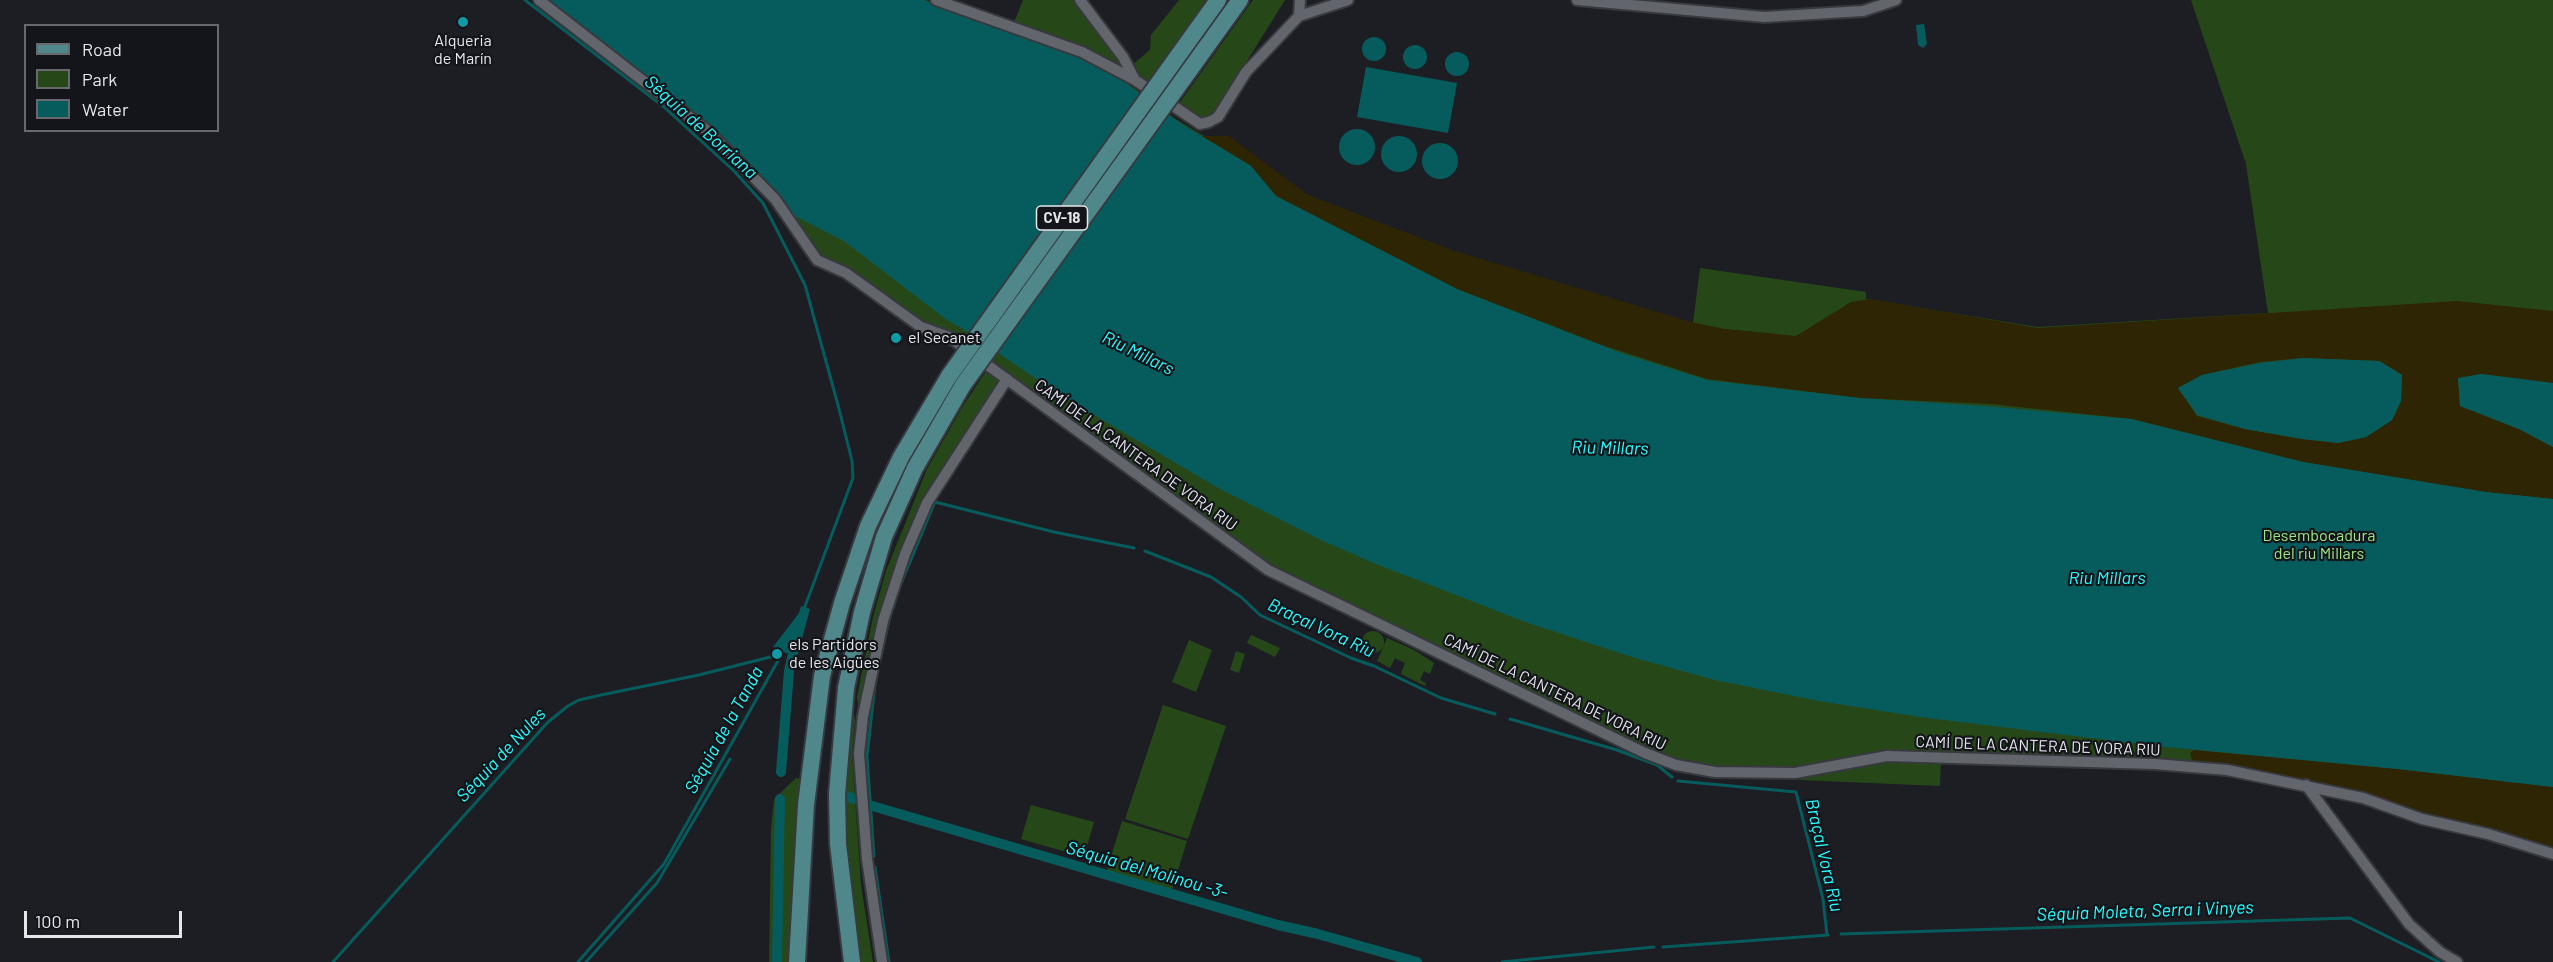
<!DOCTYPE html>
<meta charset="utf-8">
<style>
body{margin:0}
#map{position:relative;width:2553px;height:962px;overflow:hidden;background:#1c1e24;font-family:Barlow,sans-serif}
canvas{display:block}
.legend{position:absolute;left:24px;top:24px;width:195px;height:108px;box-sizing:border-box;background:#13151b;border:2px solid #67696e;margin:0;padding:8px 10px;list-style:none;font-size:18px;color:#e5e7eb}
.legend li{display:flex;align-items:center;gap:12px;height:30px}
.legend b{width:30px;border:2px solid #67696e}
.scale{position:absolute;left:24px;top:911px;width:158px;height:27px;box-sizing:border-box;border:3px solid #e5e7eb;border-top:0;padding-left:8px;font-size:18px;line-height:21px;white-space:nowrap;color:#e5e7eb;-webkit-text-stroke:4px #13151b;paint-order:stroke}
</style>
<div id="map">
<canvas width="2553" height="962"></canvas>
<ul class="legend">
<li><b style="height:8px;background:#4f878b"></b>Road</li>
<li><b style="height:16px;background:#264819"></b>Park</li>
<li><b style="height:16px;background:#065c5d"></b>Water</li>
</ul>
<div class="scale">100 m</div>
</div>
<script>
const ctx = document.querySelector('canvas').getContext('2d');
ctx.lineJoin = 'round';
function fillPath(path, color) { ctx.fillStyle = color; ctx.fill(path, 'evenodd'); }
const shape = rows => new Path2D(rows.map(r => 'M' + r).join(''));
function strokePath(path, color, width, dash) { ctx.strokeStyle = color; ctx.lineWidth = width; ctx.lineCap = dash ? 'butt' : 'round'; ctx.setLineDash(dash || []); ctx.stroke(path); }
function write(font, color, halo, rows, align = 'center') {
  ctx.font = font + ' Barlow,sans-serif'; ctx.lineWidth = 4.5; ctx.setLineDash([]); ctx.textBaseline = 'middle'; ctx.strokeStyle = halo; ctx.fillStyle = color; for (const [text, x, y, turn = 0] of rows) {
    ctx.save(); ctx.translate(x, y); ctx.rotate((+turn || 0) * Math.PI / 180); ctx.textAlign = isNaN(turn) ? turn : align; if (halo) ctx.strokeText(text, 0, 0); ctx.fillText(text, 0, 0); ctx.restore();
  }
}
const green = shape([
 [545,0,926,0,1073,53,1114,73,1174,118,1251,164,1276,195,1568,332,1776,334,1724,329,1693,323,1700,268,1866,292,1866,299,2038,327,2268,313,2246,164,2191,0,2553,0,2553,849,2247,771,1887,755,1794,771,1759,772,1676,763,1285,577,920,322,820,257,779,196],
 [1023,0,1078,0,1133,77,1013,25],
 [1179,0,1206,0,1148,85,1132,65,1150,50,1151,35],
 [1253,0,1285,0,1217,109,1202,120,1178,105],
 [988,368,1004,380,904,552,860,718,857,697,873,617,886,571,927,469,963,406],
 '1362 642a11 11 0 1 1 22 0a11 11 0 1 1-22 0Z',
 [1251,635,1280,648,1275,657,1247,643],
 [1387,638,1414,650,1434,663,1430,674,1424,671,1420,680,1426,683,1425,686,1401,674,1405,663,1395,658,1390,668,1377,661],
 [1189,640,1212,650,1196,692,1172,682],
 [1236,651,1245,654,1239,673,1230,670],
 [1163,705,1226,726,1188,839,1125,819],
 [850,712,854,715,855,721,852,754,861,885,873,962,860,962,848,873,844,799],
 [1888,757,1941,758,1940,786,1800,780,1796,774],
 [796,778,800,779,789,962,769,962,771,829,774,799],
 [1031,805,1094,822,1084,857,1021,839],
 [1122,821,1187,841,1171,893,1106,873]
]);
const sand = shape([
 [1202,136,1229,136,1308,195,1452,250,1691,322,1724,329,1796,336,1851,302,1871,299,2038,328,2457,301,2553,311,2553,383,2481,374,2458,379,2460,406,2519,429,2553,447,2553,499,2485,492,2303,462,2132,419,1991,404,1860,398,1707,379,1602,345,1457,289,1276,196,1250,165],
 [2303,358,2380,361,2402,375,2401,401,2392,420,2366,437,2338,443,2302,439,2245,429,2197,416,2178,388,2202,375,2260,362],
 [2194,750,2398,769,2553,787,2553,852,2422,818,2364,797,2193,763,2190,753]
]);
const water = shape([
 [547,0,924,0,1072,54,1112,73,1183,125,1251,166,1276,196,1457,289,1621,353,1707,380,1860,398,1984,406,2131,419,2303,462,2486,492,2553,499,2553,787,2398,769,2156,746,1920,717,1819,701,1715,680,1635,658,1528,623,1376,564,1321,540,1220,489,1089,412,1032,376,965,330,947,320,844,241,793,215,779,195,747,160,689,107,584,31],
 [1924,24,1927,44,1923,48,1918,45,1916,25],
 '1362 49a12 12 0 1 1 24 0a12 12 0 1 1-24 0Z',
 '1403 57a12 12 0 1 1 24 0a12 12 0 1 1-24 0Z',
 '1445 64a12 12 0 1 1 24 0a12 12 0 1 1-24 0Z',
 [1366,67,1457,83,1448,133,1357,117],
 '1339 147a18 18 0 1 1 36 0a18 18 0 1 1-36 0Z',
 '1381 154a18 18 0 1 1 36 0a18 18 0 1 1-36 0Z',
 '1422 161a18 18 0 1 1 36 0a18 18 0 1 1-36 0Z',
 [2303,358,2379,361,2402,375,2401,401,2392,420,2366,437,2338,443,2302,439,2245,429,2197,415,2178,388,2202,375,2260,363],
 [2481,374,2553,383,2553,447,2519,429,2460,406,2458,378],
 [801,606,810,609,795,665,787,661,789,654,773,647,799,613]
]);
const stream = shape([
 [525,0,664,107,734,171,763,203,805,285,838,405,852,461,853,478,804,609],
 [935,502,1054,532,1134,548],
 [1145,551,1211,577,1241,597,1260,615,1351,658,1374,666,1441,698,1495,714],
 [898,591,934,504],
 [879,664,891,612],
 [1510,719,1617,750,1657,765,1672,777],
 [1678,781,1796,792,1823,899,1827,935],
 [874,856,867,756,876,676],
 [875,867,889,962],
 [1841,934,2350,918,2439,962],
 [1663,947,1828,935],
 [333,962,548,722,568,706,579,700,601,695,699,675,782,654],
 [578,962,664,864,784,650],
 [586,962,657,883,730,759],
 [1502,962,1654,947]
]);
const canal = shape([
 [781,772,789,671,794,649],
 [847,796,854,799],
 [869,805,1278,925,1318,934,1417,962],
 [777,962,780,799]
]);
const street = shape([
 [539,0,709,132,775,199,817,260,846,273,921,327,949,337,1268,570,1645,753,1676,765,1715,772,1795,773,1887,756,2155,764,2227,770,2363,798,2422,819,2488,834,2553,854],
 [936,0,1082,52,1135,80,1200,124,1209,122,1218,117,1246,72,1299,16,1348,0],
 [1080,0,1123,57,1135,80],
 [1577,0,1764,17,1863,11,1896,0],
 [1299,16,1300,0],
 [2306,785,2409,924,2440,952,2457,962],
 [882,962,867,859,859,754,863,716,883,621,905,554,927,503,1007,379]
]);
const primary = shape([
 [1175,60,1218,0],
 [1189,71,1240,0],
 [797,962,806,805,822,676,842,603,868,526,901,457,949,376],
 [852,962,838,844,837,794,846,688,862,612,884,537,915,468,963,385]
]);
const primaryBridge = shape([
 [949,376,1175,60],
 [963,385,1189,71]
]);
const markers = [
 [463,22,6,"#0f9aa8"],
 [896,338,6,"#0f9aa8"],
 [777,654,6,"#0f9aa8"]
];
const shields = [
 [1062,218,51]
];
const shieldNames = [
 ["CV-18",1062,218]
];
const poiNames = [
 ["Alqueria",463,41,"center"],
 ["de Marín",463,59,"center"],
 ["el Secanet",908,338],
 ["els Partidors",789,645],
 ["de les Aigües",789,663]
];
const streetNames = [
 ["CAMÍ DE LA CANTERA DE VORA RIU",1136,455,36],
 ["CAMÍ DE LA CANTERA DE VORA RIU",1555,692,26],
 ["CAMÍ DE LA CANTERA DE VORA RIU",2038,746,2]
];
const parkNames = [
 ["Desembocadura",2319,536],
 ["del riu Millars",2319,554]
];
const waterNames = [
 ["Séquia de Borriana",701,127,42],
 ["Riu Millars",1138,353,26],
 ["Riu Millars",1610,448,1],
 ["Riu Millars",2107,578],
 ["Braçal Vora Riu",1321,628,25],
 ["Séquia de la Tanda",724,730,-61],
 ["Séquia de Nules",501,755,-47],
 ["Braçal Vora Riu",1824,855,77],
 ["Séquia del Molinou -3-",1147,870,16],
 ["Séquia Moleta, Serra i Vinyes",2145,911,-2]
];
fillPath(green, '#264819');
fillPath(sand, '#2d2504');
fillPath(water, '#065c5d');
strokePath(stream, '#065c5d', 3);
strokePath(canal, '#065c5d', 10);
strokePath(street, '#37393e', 14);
strokePath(primary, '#37393e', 20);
strokePath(street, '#62656c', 10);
strokePath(primary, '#4f878b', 16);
strokePath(primaryBridge, '#37393e', 20, []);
strokePath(primaryBridge, '#4f878b', 16);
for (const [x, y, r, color] of markers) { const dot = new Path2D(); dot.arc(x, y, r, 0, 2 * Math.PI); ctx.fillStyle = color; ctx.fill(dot); strokePath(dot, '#13151b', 2); }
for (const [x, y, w] of shields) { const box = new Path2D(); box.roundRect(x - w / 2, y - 12, w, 24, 4.5); ctx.fillStyle = '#13151b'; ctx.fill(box); strokePath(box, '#e5e7eb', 1.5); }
write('bold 15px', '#e5e7eb', null, shieldNames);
write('16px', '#e5e7eb', '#13151b', poiNames, 'left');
write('16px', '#e5e7eb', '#13151b', streetNames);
write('16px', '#9ee784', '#13151b', parkNames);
write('italic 18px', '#26feff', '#13151b', waterNames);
</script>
